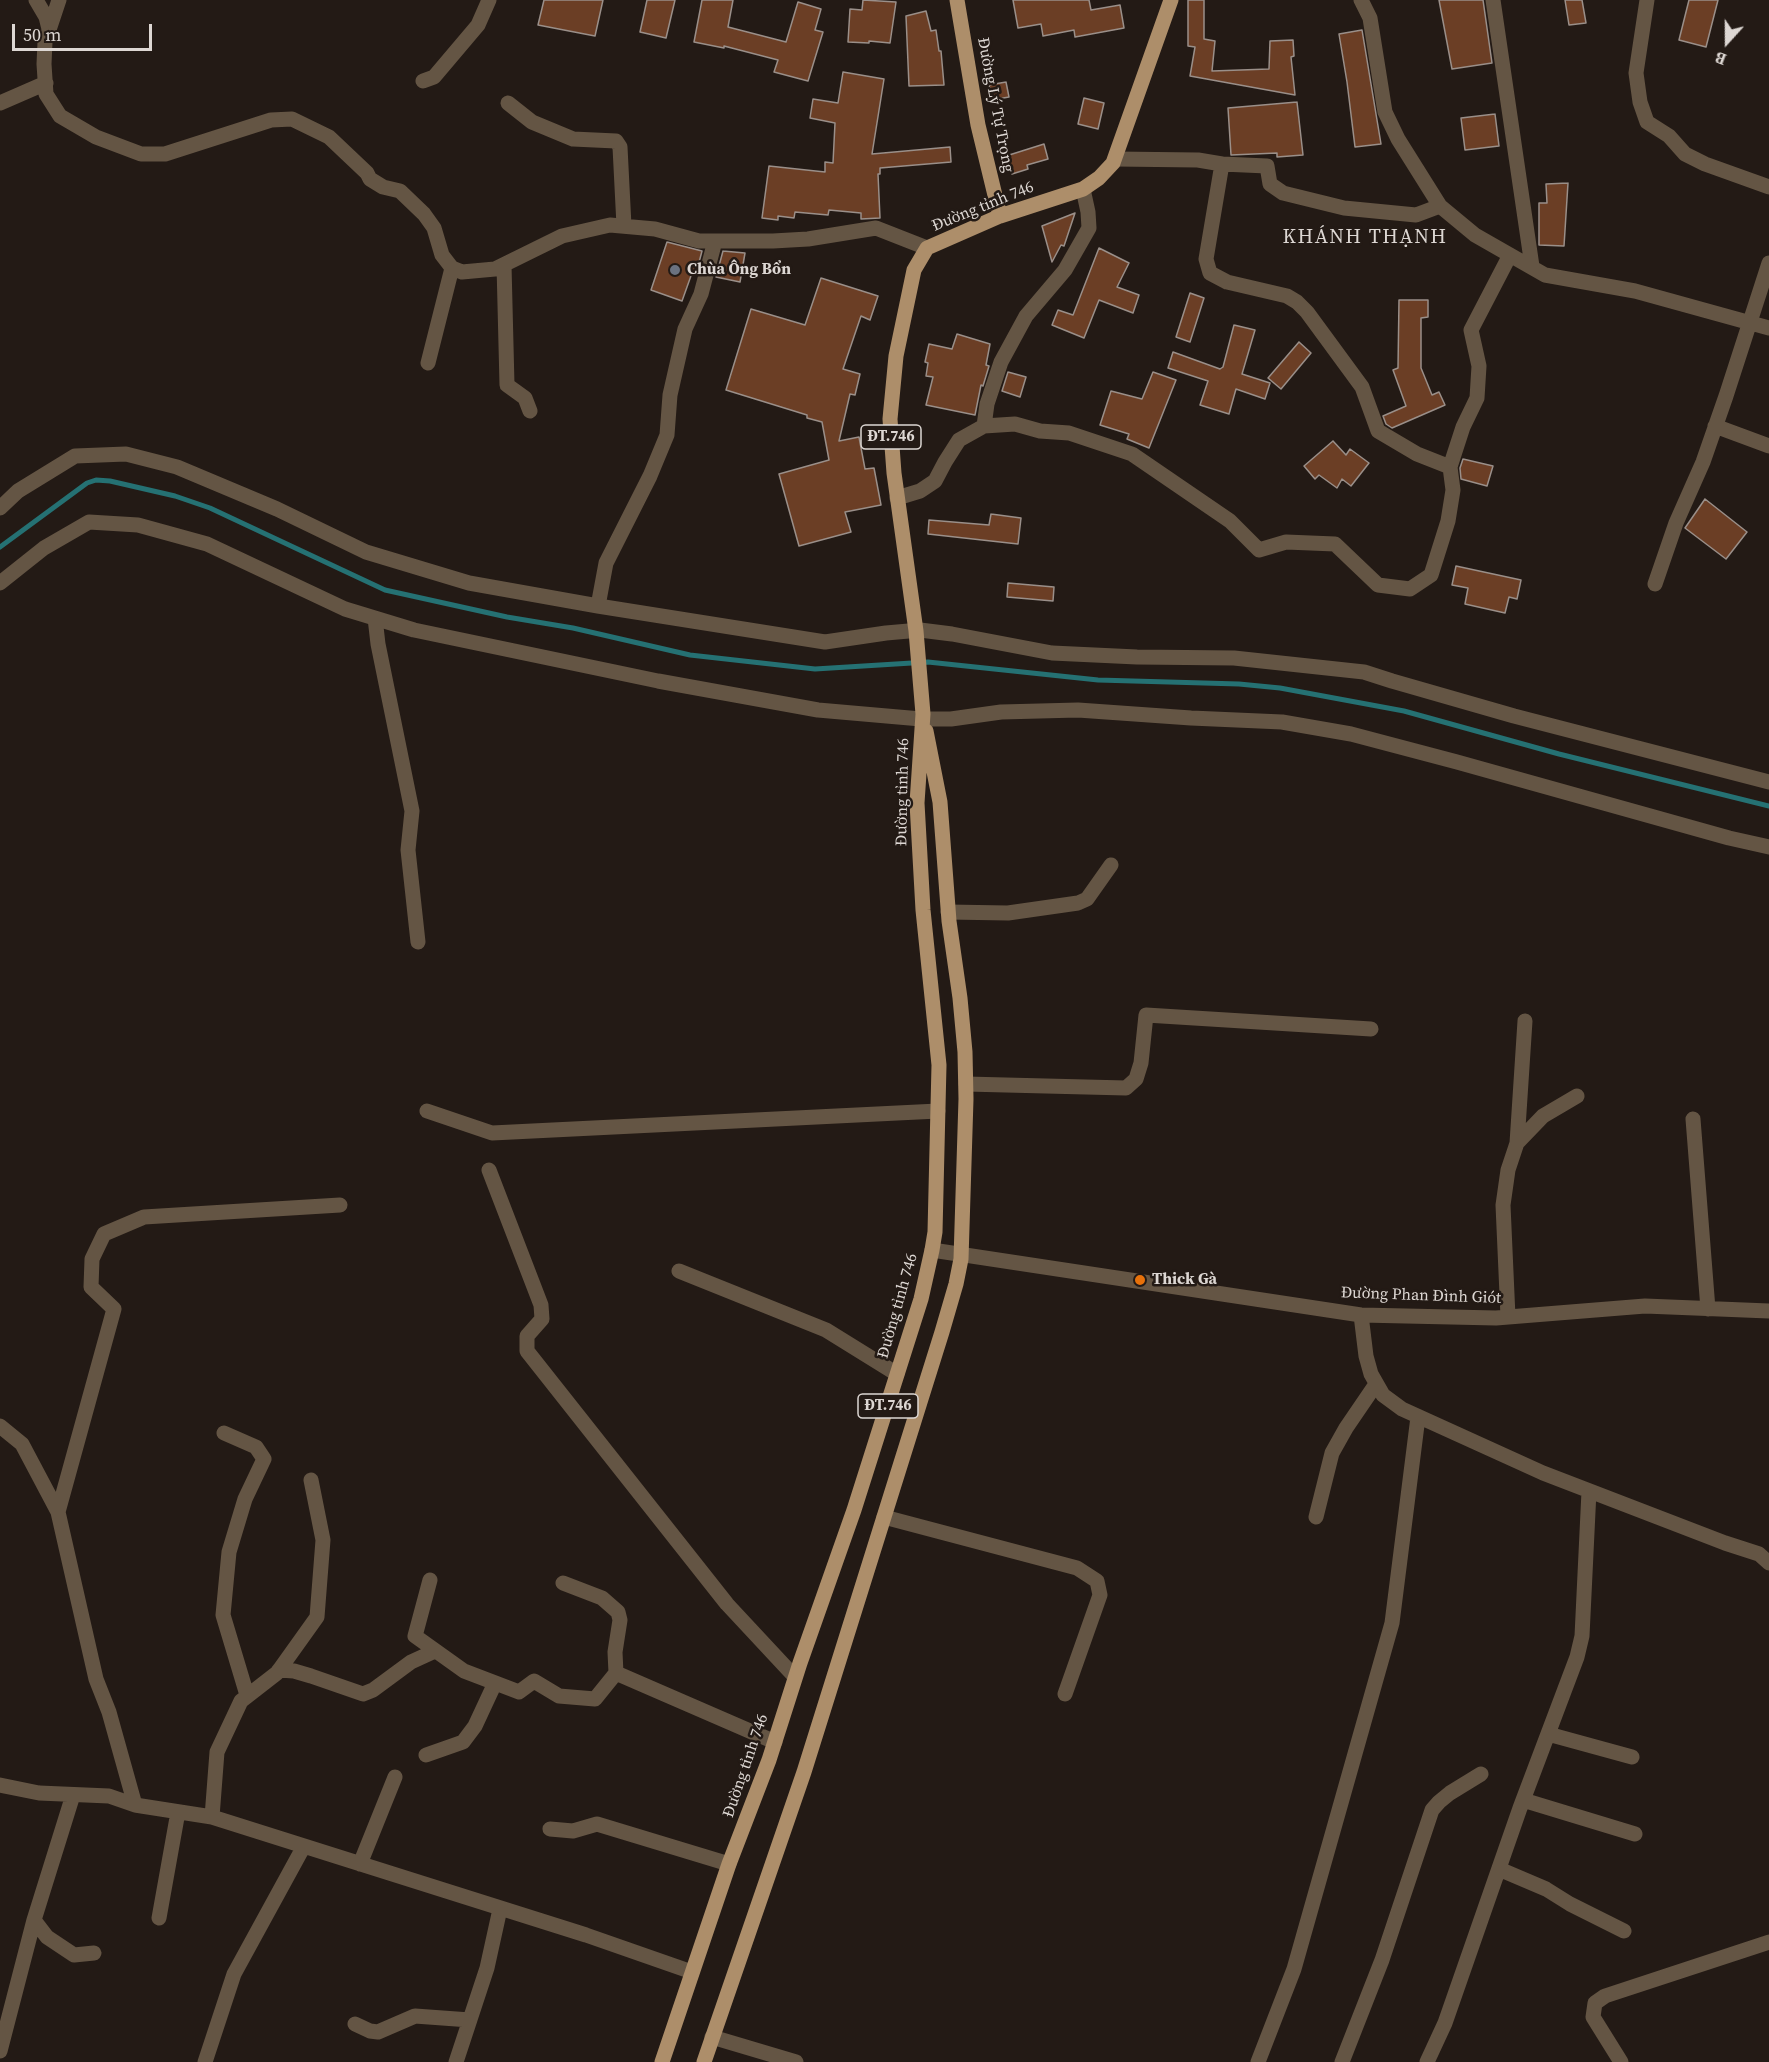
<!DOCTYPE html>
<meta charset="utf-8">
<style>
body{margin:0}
#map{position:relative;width:1769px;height:2062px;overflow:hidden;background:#231a15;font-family:"Source Serif 4",serif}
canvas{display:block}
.north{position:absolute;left:1697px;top:12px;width:60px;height:60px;-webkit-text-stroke:4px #231a15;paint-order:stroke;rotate:201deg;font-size:16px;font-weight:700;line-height:24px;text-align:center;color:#ddd7d3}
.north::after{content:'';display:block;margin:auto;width:21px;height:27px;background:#ddd7d3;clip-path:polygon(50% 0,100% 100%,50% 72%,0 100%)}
.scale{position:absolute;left:12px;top:24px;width:140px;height:27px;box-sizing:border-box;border:3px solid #ddd7d3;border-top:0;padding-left:8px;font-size:18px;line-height:21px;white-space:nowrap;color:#ddd7d3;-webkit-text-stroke:4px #231a15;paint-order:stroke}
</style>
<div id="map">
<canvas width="1769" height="2062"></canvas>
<div class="north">B</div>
<div class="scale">50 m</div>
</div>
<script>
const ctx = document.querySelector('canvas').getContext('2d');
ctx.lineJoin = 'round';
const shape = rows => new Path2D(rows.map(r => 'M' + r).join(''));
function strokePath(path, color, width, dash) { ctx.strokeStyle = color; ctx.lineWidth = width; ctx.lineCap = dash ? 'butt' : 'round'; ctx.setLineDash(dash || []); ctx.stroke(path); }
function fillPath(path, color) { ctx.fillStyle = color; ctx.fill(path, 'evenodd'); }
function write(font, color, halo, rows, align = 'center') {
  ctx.font = font + ' "Source Serif 4",serif'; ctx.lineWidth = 5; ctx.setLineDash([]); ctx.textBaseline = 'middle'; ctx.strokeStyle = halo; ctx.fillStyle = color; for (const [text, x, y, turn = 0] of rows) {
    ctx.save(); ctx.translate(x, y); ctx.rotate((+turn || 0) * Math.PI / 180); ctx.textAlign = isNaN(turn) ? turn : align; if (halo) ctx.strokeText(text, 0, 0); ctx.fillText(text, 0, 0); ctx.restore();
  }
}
const stream = shape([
 [0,547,87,483,96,480,110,481,175,496,210,508,385,590,507,617,573,628,690,655,815,669,928,662,1098,680,1239,684,1280,688,1404,711,1559,754,1769,806]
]);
const building = shape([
 [544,0,603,0,595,36,538,25,544,0],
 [647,0,675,0,666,38,640,32,647,0],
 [702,0,733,0,728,27,786,42,798,2,821,9,815,30,823,32,808,81,774,72,778,60,724,46,724,48,694,42,702,0],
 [863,0,896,2,890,43,869,41,869,43,848,42,850,9,862,10,863,0],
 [1013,0,1089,0,1091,10,1120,5,1124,28,1075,37,1074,30,1043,36,1041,24,1018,28,1013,0],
 [1188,0,1204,0,1204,39,1215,41,1212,71,1269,69,1270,41,1293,40,1294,56,1291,57,1295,95,1190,76,1195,47,1188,46,1188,0],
 [1439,0,1483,0,1492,63,1452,69,1439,0],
 [1565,0,1582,0,1586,23,1569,25,1565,0],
 [1689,0,1718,0,1706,47,1679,40,1689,0],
 [926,11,931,31,936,30,939,51,941,51,944,85,909,86,906,16,926,11],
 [1362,30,1381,144,1355,147,1347,82,1339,34,1362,30],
 [843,72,884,79,872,154,950,147,951,162,880,168,880,174,878,174,880,218,861,219,861,213,829,210,828,215,795,212,794,218,778,216,778,220,762,218,769,166,825,172,825,162,833,163,835,123,810,118,813,99,838,103,843,72],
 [1006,82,1009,97,992,100,989,85,1006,82],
 [1084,98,1104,103,1098,129,1078,124,1084,98],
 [1297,102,1303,155,1277,157,1277,153,1231,155,1228,108,1297,102],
 [1495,114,1499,146,1465,150,1461,118,1495,114],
 [1044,144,1048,159,1027,165,1028,169,1012,174,1006,156,1044,144],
 [1568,183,1564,246,1539,245,1539,203,1547,203,1546,184,1568,183],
 [1075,213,1064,246,1061,245,1052,262,1042,226,1075,213],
 [667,242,702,251,696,274,692,273,682,301,651,290,667,242],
 [1099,248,1129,263,1117,287,1139,295,1133,313,1099,300,1084,338,1052,325,1058,310,1073,315,1099,248],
 [723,251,745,253,740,282,716,277,723,251],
 [821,278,878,296,870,320,861,316,843,369,860,374,855,395,850,394,839,441,859,437,865,469,874,468,881,505,845,512,851,532,799,546,779,474,829,460,822,422,807,418,807,415,726,390,751,309,805,325,821,278],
 [1190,293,1204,298,1190,342,1176,337,1190,293],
 [1399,300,1428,300,1428,317,1421,318,1421,368,1432,395,1439,392,1445,405,1392,428,1386,424,1383,416,1406,406,1393,370,1398,368,1399,300],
 [1234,325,1255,330,1242,374,1270,383,1265,399,1236,389,1229,414,1200,405,1208,381,1168,368,1173,352,1220,369,1223,367,1234,325],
 [957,334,990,344,986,365,989,366,983,386,981,385,975,415,926,405,933,377,926,376,928,363,925,362,929,344,952,349,957,334],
 [1299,342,1311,353,1281,389,1268,378,1299,342],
 [1008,372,1026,377,1020,397,1002,391,1008,372],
 [1153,372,1176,380,1149,448,1127,439,1129,434,1100,425,1111,391,1142,399,1153,372],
 [1333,441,1346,455,1350,449,1369,463,1351,486,1342,479,1337,488,1319,475,1315,479,1304,466,1333,441],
 [1463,459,1493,466,1487,486,1461,479,1460,468,1463,459],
 [1705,499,1747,532,1726,559,1685,528,1705,499],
 [991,514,1021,518,1018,544,928,534,929,520,989,525,991,514],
 [1456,566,1521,580,1517,599,1509,597,1505,613,1465,604,1468,588,1452,585,1456,566],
 [1008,583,1054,587,1053,601,1007,597,1008,583]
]);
const minor = shape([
 [36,0,46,17,49,29],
 [59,0,45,42,44,64,46,94,60,116,96,137,141,154,165,154,271,120,292,119,329,137,367,173,370,179,383,187,400,191,424,214,434,228,442,255,452,268,462,272,495,269,562,236,610,225,655,229,699,241,773,241,808,239,876,228,927,248],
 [1361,0,1370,18,1385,112,1398,139,1440,206,1475,235,1545,275,1635,291,1769,328],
 [1493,0,1532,266],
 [1647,0,1636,73,1640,102,1647,122,1669,136,1685,154,1705,164,1769,187],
 [423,81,434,77,478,25,489,0],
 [0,103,46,83],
 [508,103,532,122,573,139,616,141,620,147,624,226],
 [1115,159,1198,160,1222,164,1267,166,1270,184,1283,193,1344,208,1416,215,1440,206],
 [1222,164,1206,259,1210,273,1227,282,1287,296,1297,302,1307,312,1362,387,1378,431,1417,454,1450,467],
 [504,265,507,385,525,398,530,411],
 [428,363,452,268],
 [984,426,987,404,1001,362,1026,316,1065,270,1089,228,1088,212,1083,189],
 [1715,426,1769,446],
 [897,498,920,491,935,481,945,462,959,440,984,426,1015,424,1040,431,1069,433,1132,454,1230,521,1259,550,1286,542,1335,544,1378,585,1410,589,1431,575,1448,521,1453,490,1450,467,1463,427,1477,398,1479,366,1471,330,1510,255],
 [0,508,18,491,75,456,126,454,177,467,277,509,366,552,469,583,598,606,825,642,886,633,920,630,952,634,1052,653,1137,657,1234,658,1364,672,1392,681,1514,716,1769,782],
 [0,583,44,548,89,522,138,525,207,544,345,609,414,630,658,681,818,710,921,719,951,719,1001,712,1078,710,1191,718,1282,722,1351,734,1457,762,1729,838,1769,847],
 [1655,584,1676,523,1703,462,1726,396,1769,263],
 [598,606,606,563,650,476,667,435,670,395,685,329,701,294,715,241],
 [375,618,378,644,412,811,408,850,418,942],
 [948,912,1008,913,1078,903,1087,899,1111,865],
 [966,1084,1126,1088,1136,1079,1141,1063,1146,1015,1371,1029],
 [427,1111,492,1133,938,1111],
 [1693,1119,1708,1309],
 [1517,1143,1525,1021],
 [489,1170,541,1305,542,1319,527,1336,527,1351,727,1604,795,1677],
 [932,1250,1361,1315,1496,1318,1645,1306,1769,1311],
 [679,1271,826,1330,897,1374],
 [1361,1315,1366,1356,1371,1374,1383,1395,1402,1409,1543,1473,1725,1543,1759,1554,1769,1563],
 [1508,1317,1503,1205,1508,1170,1517,1143,1543,1116,1577,1096],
 [0,1426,22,1444,58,1512,96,1679,109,1712,135,1805],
 [224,1433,256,1447,264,1459,245,1499,229,1552,223,1615,247,1695],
 [58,1512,114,1309,91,1287,92,1259,104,1234,144,1217,340,1205],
 [884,1517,1077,1568,1097,1581,1100,1595,1065,1694],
 [1316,1517,1332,1453,1346,1428,1376,1384],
 [430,1580,415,1636,464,1671,519,1692,534,1681,559,1696,595,1699,616,1673],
 [563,1583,602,1598,618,1612,620,1620,615,1652,616,1673,775,1742],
 [279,1670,294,1671,311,1676,363,1694,373,1690,411,1662,435,1651],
 [1548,1734,1632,1757],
 [426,1755,463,1742,475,1726,495,1683],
 [0,1785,39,1793,109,1796,135,1805,212,1817,586,1935,692,1972],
 [73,1795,34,1920,47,1937,74,1955,94,1953],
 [1523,1800,1635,1834],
 [212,1817,217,1752,241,1701,277,1673,317,1617,323,1540,311,1480],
 [550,1829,573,1831,597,1824,729,1864],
 [360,1864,395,1777],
 [1499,1869,1546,1889,1570,1904,1624,1931],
 [159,1918,178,1812],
 [355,2024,370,2031,378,2032,415,2016,470,2020],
 [712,2037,796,2062],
 [0,2051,34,1920],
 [205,2062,234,1974,304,1846],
 [456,2062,487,1968,500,1909],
 [1258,2062,1294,1969,1392,1623,1418,1417],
 [1342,2062,1382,1960,1432,1810,1439,1802,1450,1793,1481,1774],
 [1427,2062,1445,2023,1520,1808,1577,1657,1582,1636,1589,1491],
 [1621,2062,1593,2017,1595,2003,1605,1996,1769,1942]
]);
const major = shape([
 [957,0,978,125,1000,216],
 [662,2062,729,1864,769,1760,800,1663,854,1510,921,1299,932,1250,935,1232,939,1065,923,910,917,803,923,714,916,631,894,473,890,419,896,356,914,270,927,248,1000,216,1083,189,1099,178,1113,163,1171,0],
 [704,2062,804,1772,942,1332,956,1284,961,1259,966,1099,965,1052,960,998,949,921,940,802,926,731]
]);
const markers = [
 [675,270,6,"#6b7280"],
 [1140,1280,6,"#e8710a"]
];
const shields = [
 [891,437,60],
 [888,1406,60]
];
const shieldNames = [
 ["ĐT.746",891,437],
 ["ĐT.746",888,1406]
];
const streetNames = [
 ["Đường Lý Tự Trọng",995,105,79],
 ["Đường tỉnh 746",983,207,-22],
 ["Đường tỉnh 746",903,792,-89],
 ["Đường Phan Đình Giót",1421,1296,2],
 ["Đường tỉnh 746",898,1306,-74],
 ["Đường tỉnh 746",746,1766,-71]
];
const poiNames = [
 ["Chùa Ông Bổn",687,270],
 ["Thick Gà",1152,1280]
];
const quarterNames = [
 ["KHÁNH THẠNH",1365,238]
];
strokePath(stream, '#257173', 5);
fillPath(building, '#6b3e25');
strokePath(building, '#9a8f89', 1.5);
strokePath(minor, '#645544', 15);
strokePath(major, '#ad8e6a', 15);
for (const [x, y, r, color] of markers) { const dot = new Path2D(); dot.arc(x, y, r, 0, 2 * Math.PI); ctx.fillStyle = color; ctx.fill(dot); strokePath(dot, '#231a15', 2); }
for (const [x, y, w] of shields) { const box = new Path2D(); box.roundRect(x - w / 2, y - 12, w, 24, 4.5); ctx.fillStyle = '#231a15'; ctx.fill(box); strokePath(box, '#ddd7d3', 1.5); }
write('bold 15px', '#ddd7d3', null, shieldNames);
write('16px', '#ddd7d3', '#231a15', streetNames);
write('bold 16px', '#ddd7d3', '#231a15', poiNames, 'left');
ctx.letterSpacing = '1.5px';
write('20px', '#ddd7d3', '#231a15', quarterNames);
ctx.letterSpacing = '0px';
</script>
